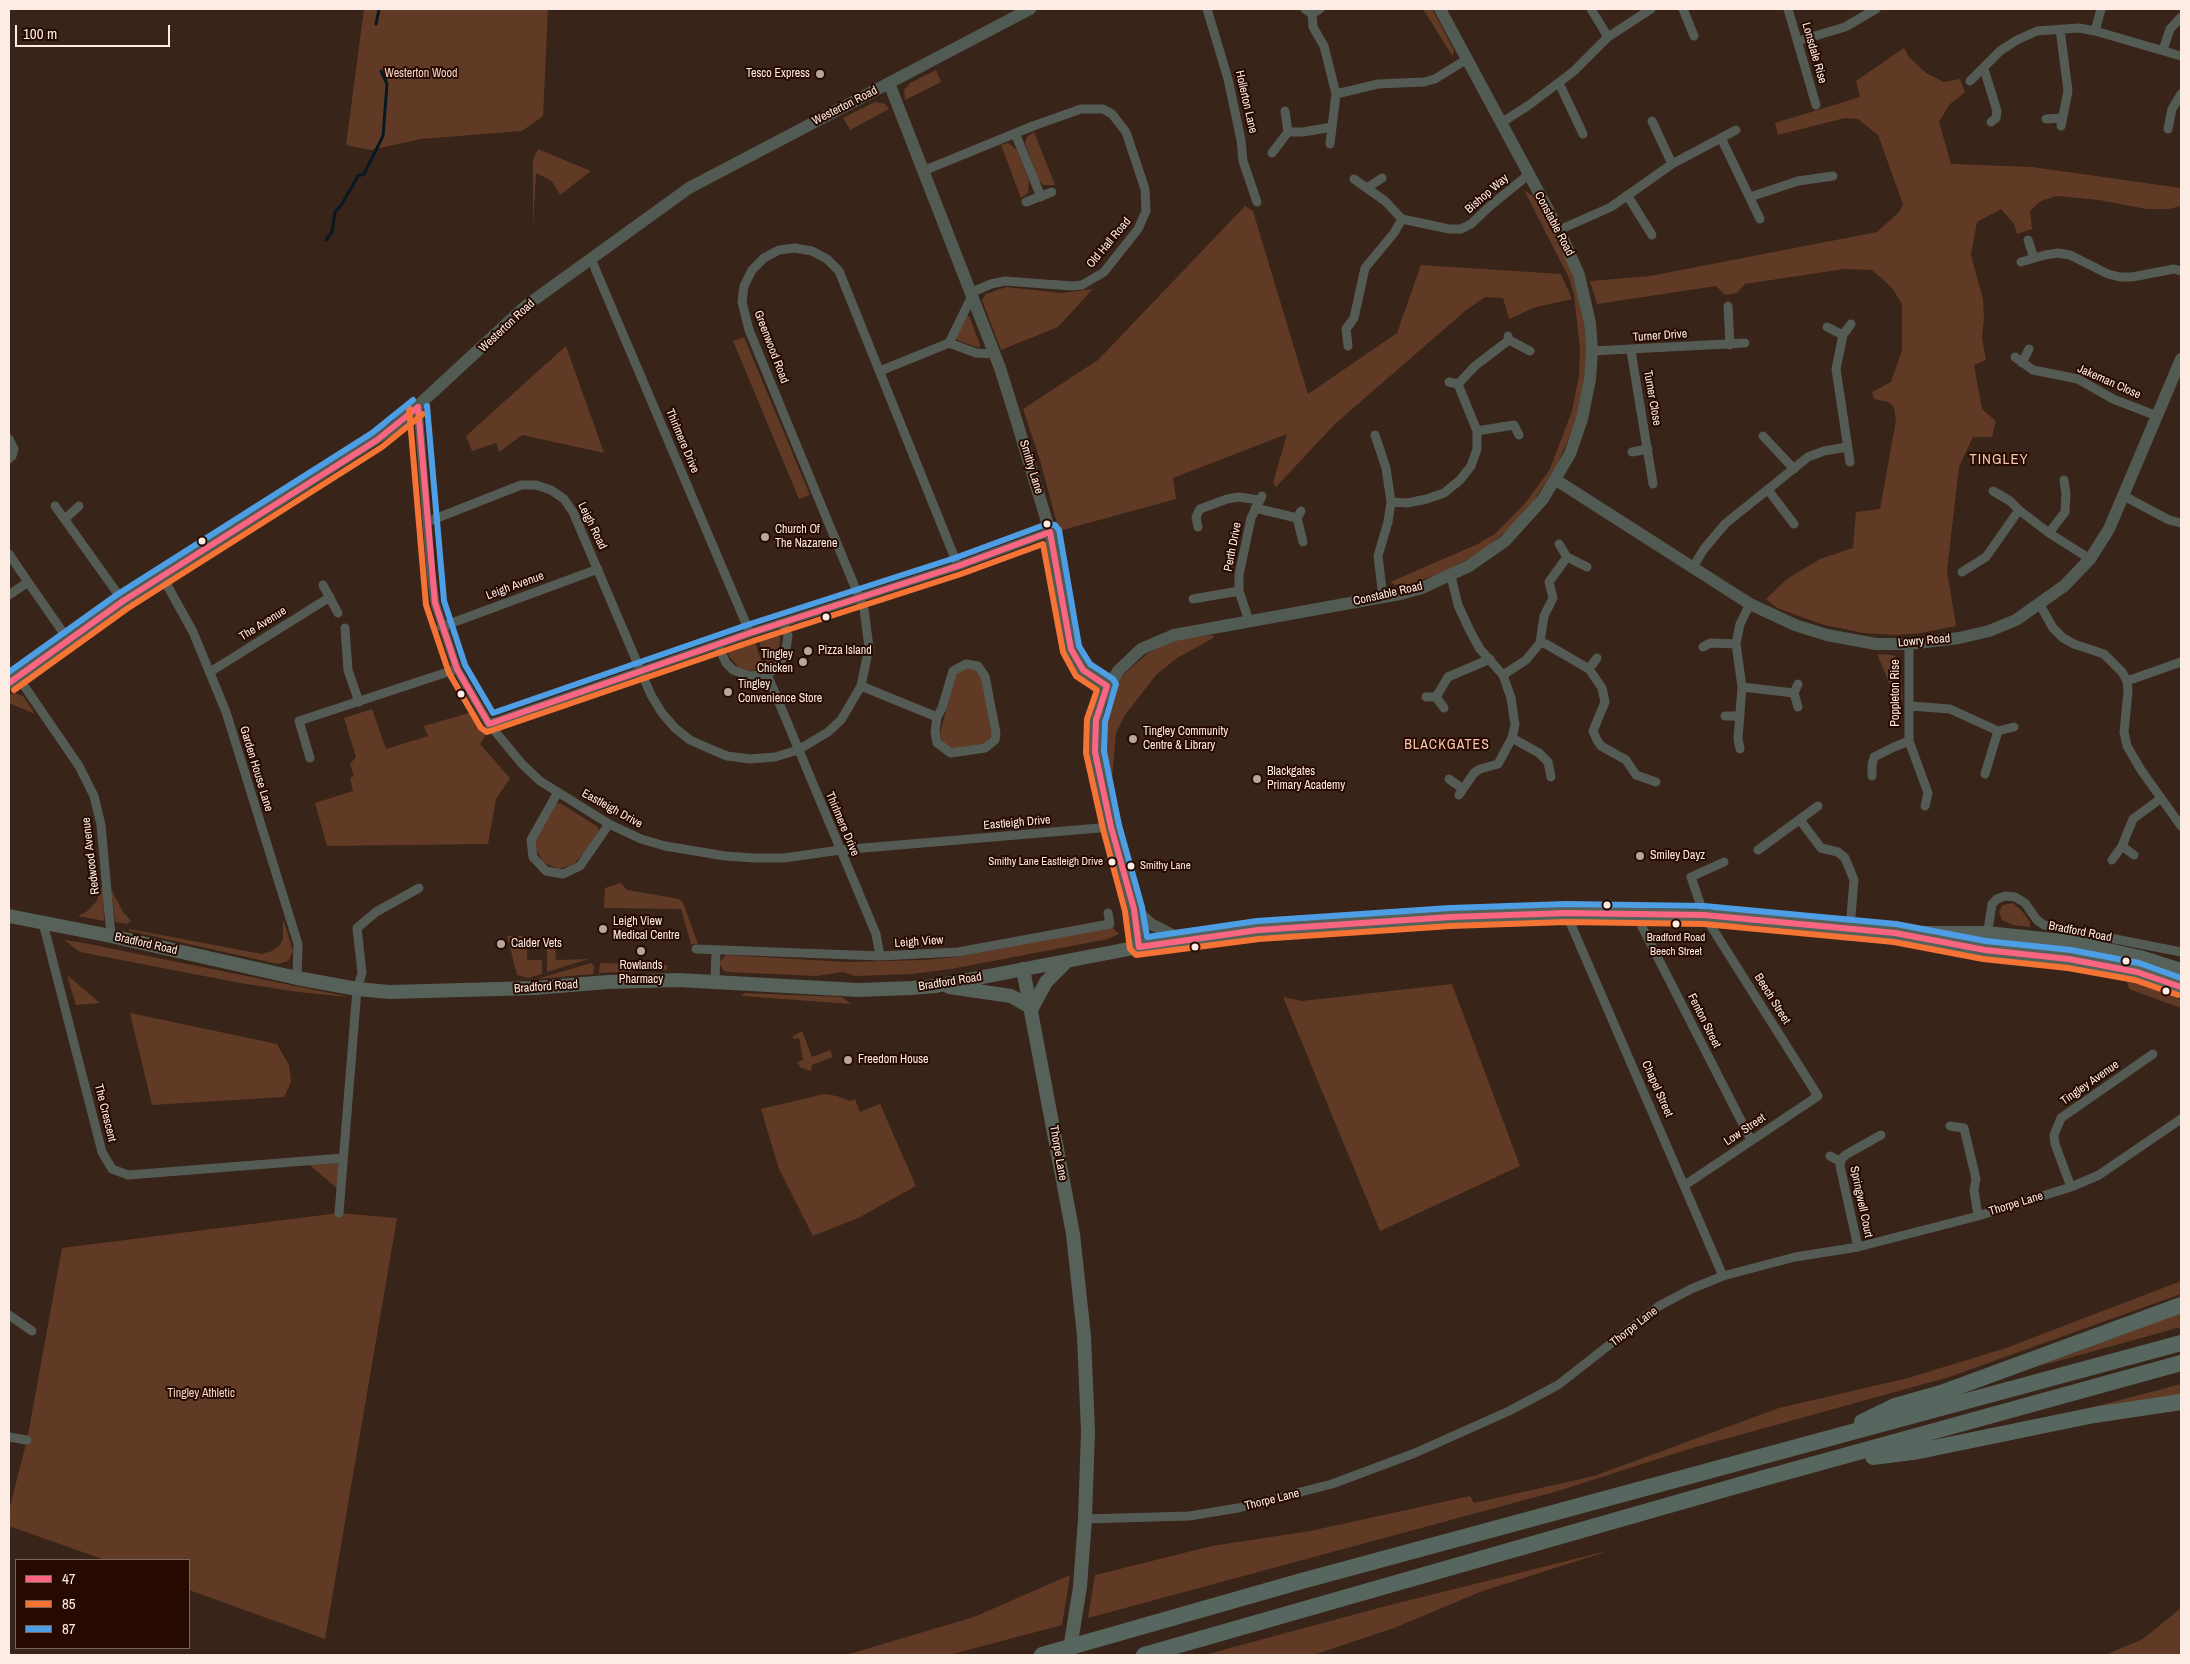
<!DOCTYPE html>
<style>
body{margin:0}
#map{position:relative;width:2190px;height:1664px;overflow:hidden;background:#382418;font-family:"Archivo Narrow",sans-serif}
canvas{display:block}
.frame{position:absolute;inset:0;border:10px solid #fdece4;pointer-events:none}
.legend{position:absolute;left:15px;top:1559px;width:175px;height:90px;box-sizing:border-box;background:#260a00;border:1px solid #7c645b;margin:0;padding:6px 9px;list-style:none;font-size:15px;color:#fdece4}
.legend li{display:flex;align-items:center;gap:10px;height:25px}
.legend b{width:25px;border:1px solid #7c645b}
.scale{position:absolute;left:15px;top:25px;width:155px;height:22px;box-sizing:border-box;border:2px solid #fdece4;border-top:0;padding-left:6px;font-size:15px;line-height:18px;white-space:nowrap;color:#fdece4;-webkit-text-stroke:4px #260a00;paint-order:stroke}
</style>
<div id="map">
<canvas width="2190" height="1664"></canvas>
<div class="frame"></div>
<ul class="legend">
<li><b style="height:6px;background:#fa6682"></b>47</li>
<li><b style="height:6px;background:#f57335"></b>85</li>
<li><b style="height:6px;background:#4d9ee5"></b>87</li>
</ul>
<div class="scale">100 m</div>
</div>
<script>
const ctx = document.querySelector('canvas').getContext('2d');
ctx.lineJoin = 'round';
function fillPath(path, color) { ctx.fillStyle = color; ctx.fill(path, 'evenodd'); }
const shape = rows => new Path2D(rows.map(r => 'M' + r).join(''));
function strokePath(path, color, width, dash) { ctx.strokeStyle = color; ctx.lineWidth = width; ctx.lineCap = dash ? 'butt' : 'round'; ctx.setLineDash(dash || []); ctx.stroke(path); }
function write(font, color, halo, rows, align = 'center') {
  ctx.font = font + ' "Archivo Narrow",sans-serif'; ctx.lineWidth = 4; ctx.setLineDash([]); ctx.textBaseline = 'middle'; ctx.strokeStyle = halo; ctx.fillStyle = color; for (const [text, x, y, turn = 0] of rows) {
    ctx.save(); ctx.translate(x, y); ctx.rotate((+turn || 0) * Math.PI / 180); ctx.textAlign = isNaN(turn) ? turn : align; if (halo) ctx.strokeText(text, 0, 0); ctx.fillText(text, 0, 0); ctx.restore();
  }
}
const green = shape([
 [364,9,548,9,543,116,522,131,421,139,371,150,346,145],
 [1423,9,1432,9,1454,50,1453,57],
 [1904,48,1909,57,1926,73,1944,82,1960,79,1965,92,1949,105,1939,122,1951,164,2032,167,2181,188,2181,206,2169,209,2146,209,2099,200,2057,196,2041,201,2030,211,2032,229,2017,234,2014,224,2001,209,1977,222,1971,255,1983,299,1984,317,1982,338,1986,360,1974,365,1982,409,1996,421,1992,437,1973,437,1959,467,1947,571,1956,626,1921,633,1895,635,1863,633,1821,624,1777,608,1766,599,1787,579,1820,559,1853,548,1856,512,1880,509,1896,420,1894,407,1888,402,1874,399,1872,392,1891,382,1902,350,1902,304,1892,288,1872,270,1844,269,1745,284,1737,293,1725,295,1716,286,1597,304,1590,281,1650,276,1877,232,1899,212,1903,204,1878,135,1858,119,1845,118,1778,135,1775,123,1860,97,1856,81],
 [936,70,941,82,905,100,904,90,910,83],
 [875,102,885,104,889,109,850,130,843,118],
 [1034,132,1055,185,1043,185,1038,179,1025,143,1027,137],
 [1008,143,1017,150,1029,181,1028,193,1021,198,1001,145],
 [538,149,591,171,560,195,552,181,536,173,533,226,533,160],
 [1524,190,1534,197,1558,241,1573,276,1583,313,1586,352,1583,388,1575,424,1558,463,1535,499,1512,526,1481,552,1444,572,1410,584,1395,585,1390,582,1478,544,1496,533,1527,501,1550,469,1572,411,1579,376,1580,350,1574,294,1569,278],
 [1245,206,1253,211,1308,394,1397,333,1421,265,1561,274,1572,299,1536,307,1509,319,1503,298,1485,297,1465,311,1335,424,1276,487,1273,483,1287,434,1173,478,1176,499,1059,531,1040,460,1023,409,1098,360],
 [1006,287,1061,293,1093,289,1058,327,1001,350,982,300,986,294],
 [966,316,969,316,980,345,979,348,957,340,956,336],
 [744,337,810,495,799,499,733,341],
 [566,346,604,453,522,435,499,452,496,443,472,451,466,436],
 [777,635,780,637,779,655,767,668,759,641],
 [1213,635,1213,638,1177,658,1156,675,1125,715,1116,733,1112,780,1108,781,1101,752,1102,722,1112,694,1121,677,1147,654,1164,645,1179,639],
 [755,642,764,669,749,671,740,669,728,655,729,651],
 [1877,654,1893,655,1900,660,1902,699,1896,699],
 [973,667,980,673,992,736,985,743,954,749,947,747,941,740,940,733,956,674,961,669],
 [15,693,23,696,35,714,9,703,9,694],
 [372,709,386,749,428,736,424,726,469,713,486,735,480,744,510,778,496,799,488,844,327,846,315,803,353,791,350,778,354,776,350,764,356,757,344,718],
 [560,803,598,827,599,831,588,848,574,864,559,869,544,863,536,849,535,841,554,805],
 [103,883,104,921,78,916,86,912,97,901],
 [621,883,627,890,679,899,683,903,698,944,691,944,681,909,604,908,605,888],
 [111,889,123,912,131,921,127,924,115,922],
 [2013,903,2022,911,2030,922,2030,927,2013,925,2002,920,1999,912,2001,908,2003,905],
 [284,921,293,951,288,961,278,964,130,931,129,929,262,954,272,951,280,945,283,939,283,922],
 [1112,927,1119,934,1108,939,951,969,912,974,855,976,843,972,816,976,727,972,723,970,719,963,726,955,847,962,923,960,957,957],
 [507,936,527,936,527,960,542,960,542,974,528,978,517,975],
 [64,940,79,942,350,997,298,992,240,983,80,952],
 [547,949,555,949,556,960,589,959,547,972],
 [591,963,594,966,593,974,537,979],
 [600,963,667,965,667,970,599,973],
 [67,975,100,1003,76,1005],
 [2127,981,2142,984,2181,1000,2181,1008,2129,989],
 [1452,984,1520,1166,1380,1231,1283,997,1302,1001],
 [744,993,842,997,851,1004,742,996],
 [130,1013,277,1044,289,1065,291,1082,284,1097,152,1105],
 [802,1031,812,1057,830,1050,833,1057,812,1065,811,1071,801,1068,797,1062,803,1060,799,1038,793,1039,793,1036],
 [824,1094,837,1096,850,1101,855,1099,860,1112,880,1104,916,1186,858,1218,813,1236,779,1169,761,1109],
 [343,1158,340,1191,304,1160],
 [339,1213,397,1218,325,1639,189,1590,189,1560,105,1560,9,1526,9,1510,27,1440,62,1248],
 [2181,1281,2181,1294,1949,1377,1689,1449,1558,1491,1088,1618,1095,1575,1212,1546,1310,1531,1470,1496,1474,1503,1594,1476,1779,1408,1908,1378,2006,1348],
 [2181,1313,2181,1327,2036,1367],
 [2181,1384,2181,1396,2086,1409],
 [1611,1550,1480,1592,1394,1628,1313,1655,1204,1655,1386,1606],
 [1070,1575,1062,1625,949,1655,846,1655,974,1617],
 [2181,1608,2181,1655,2105,1655,2143,1639]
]);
const stream = shape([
 [376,24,379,9],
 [326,240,332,232,335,212,342,204,358,176,364,174,383,136,387,84,381,71]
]);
const street = shape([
 [1207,9,1228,79,1241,140,1243,161,1257,202],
 [1305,9,1312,14,1320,9],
 [1591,9,1608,37],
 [1683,9,1694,36],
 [1788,9,1816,105],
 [1312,14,1313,27,1324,46,1336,94,1330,144],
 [2060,29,2068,91,2061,126],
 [2095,31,2101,9],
 [1798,41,1845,27,1876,9],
 [2163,50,2170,29,2181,17],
 [1984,69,1997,111,1996,118,1991,122],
 [1970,81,2000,51,2017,40,2037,31,2079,28,2095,31,2181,56],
 [1559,83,1583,134],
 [1336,94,1378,84,1424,82,1435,79,1467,59],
 [2046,119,2062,118],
 [1652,121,1672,164],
 [1501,123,1529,105,1574,71,1608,37,1651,9],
 [2168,129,2172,109,2181,94],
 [1288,132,1303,132,1332,127],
 [1015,133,1041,197],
 [1721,138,1760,219],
 [1272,153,1288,132,1285,111],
 [923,171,1033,126,1081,109,1103,109,1112,114,1126,132,1145,189,1146,211,1138,229,1104,272,1082,285,1072,286,1005,281,991,284,970,293],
 [1354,179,1385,201,1402,219,1449,229,1461,229,1471,224,1490,206,1528,175],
 [1367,188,1382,178],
 [1627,195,1652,235],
 [1750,197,1798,181,1833,176],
 [1026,202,1052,192],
 [1559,230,1611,207,1672,164,1736,130],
 [2028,240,2034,258],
 [591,259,750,633],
 [2021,262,2045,255,2058,253,2070,255,2108,274,2120,277,2132,277,2174,269,2181,271],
 [971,298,949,343,976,353,994,354],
 [1728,306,1730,345],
 [1827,327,1843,335],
 [1508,336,1509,340,1530,351],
 [1348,346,1346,329,1354,318,1365,268,1394,233,1402,219],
 [1592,351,1745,343],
 [1631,351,1653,484],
 [2015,357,2033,370,2078,379,2113,399,2157,416],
 [2022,363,2029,349],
 [880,371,949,343],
 [1458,384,1475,366,1509,340],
 [418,407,431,573,435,603,457,669,489,724,522,764,540,781,609,824,641,839,665,846,725,856,755,858,784,858,840,850,1111,827],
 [1477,431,1514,425,1519,435],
 [1375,435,1386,468,1391,502,1388,522,1378,556,1383,597],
 [1763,436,1794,469],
 [9,439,14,449,12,456,9,459],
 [1632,452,1648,449],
 [1850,462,1836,369,1843,335,1851,324],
 [1768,490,1794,524],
 [1993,491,2010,501,2019,510,2049,533,2090,559],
 [2124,496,2169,520,2181,523],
 [1391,502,1407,503,1427,499,1444,493,1460,480,1471,466,1477,449,1477,431,1458,384,1449,382],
 [55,506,123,601],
 [1255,508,1297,518],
 [1301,511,1297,518,1303,542],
 [66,518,79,506],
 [427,522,521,485,536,485,551,490,564,499,573,512,651,695,662,713,675,728,690,740,708,748,727,756,750,759,775,757,798,750,828,732,841,720,861,686,869,647,864,609,749,330,742,302,744,286,752,270,764,258,779,250,795,248,812,251,827,259,839,271,958,566],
 [1198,527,1196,517,1200,509,1227,499,1239,497,1259,500],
 [2049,533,2065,512,2066,493,2064,480],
 [1559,544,1567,557,1587,567],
 [9,554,28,582],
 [1693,567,1704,549,1725,524,1808,457,1824,451,1847,447],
 [1962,572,1986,557,2019,510],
 [162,576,193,632,226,712,298,944,297,978],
 [1451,576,1458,605,1470,631,1480,649,1503,675,1511,698,1515,725,1512,738,1498,764,1480,769,1474,773,1463,789],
 [323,585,338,613],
 [9,595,28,582,69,641],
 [1193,599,1239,591],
 [2040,605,2053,628,2063,638,2074,644,2104,654,2122,672,2127,681,2128,691,2124,732,2127,746,2141,770,2181,826],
 [1249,621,1239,591,1239,575,1251,518,1262,496],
 [441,627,598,569],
 [345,628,348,670,359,702],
 [1540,643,1544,616,1553,598,1549,582,1567,557],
 [1909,644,1909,741,1928,793,1925,806],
 [718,645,726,663,733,670,749,676,767,674,775,669,785,655,788,636,783,623],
 [1703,647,1710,643,1736,644],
 [966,664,978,666,985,676,996,733,995,740,985,748,951,753,937,743,935,732,937,717,942,708,953,671,966,664],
 [1589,669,1597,658],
 [210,672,330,597],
 [767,674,876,934,880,956],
 [1503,675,1526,660,1540,643,1546,644,1589,669,1602,688,1605,702,1593,731,1597,740,1601,746,1626,760,1636,775,1656,782],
 [18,677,79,766,94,796,101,825,111,936],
 [2127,681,2181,662],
 [1798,684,1794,693,1798,707],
 [861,686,937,717],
 [1742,687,1794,693],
 [1426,697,1436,697,1444,708],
 [1436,697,1448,677,1490,659],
 [1910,706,1950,709,1998,731,2014,727],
 [1725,716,1740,716],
 [489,724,750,633,958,566,1050,532],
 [1512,738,1539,753,1548,762,1551,777],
 [1740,749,1738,739,1742,687,1736,644,1740,624,1750,604],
 [310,758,299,721,457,669],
 [1985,774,1998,731],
 [1872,776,1872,765,1874,757,1894,747,1909,741],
 [1449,779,1463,789,1459,795],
 [558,792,531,840,533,857,546,871,563,874,580,866,609,824],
 [1800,820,1821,848,1838,852,1845,858,1854,880,1850,928],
 [2122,846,2134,855],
 [1758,850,1818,806],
 [2112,860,2122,846,2133,819,2160,799],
 [1566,913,1723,1276],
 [1635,913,1751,1140],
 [43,923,102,1152,112,1169,128,1175,343,1158],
 [696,949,880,956,958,952,1110,924,1108,913],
 [1985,950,1992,904,1997,899,2005,896,2015,897,2025,903,2037,920,2044,925,2181,952],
 [715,981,716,951],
 [1950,1126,1964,1128,1976,1179,1974,1190,1978,1216],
 [1830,1156,1841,1162],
 [1685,1185,1818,1096,1704,915,1691,877,1724,862],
 [2071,1187,2055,1144,2054,1135,2061,1118,2153,1054],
 [339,1213,357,989,362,973,357,928,376,912,419,888],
 [1858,1247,1840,1166,1841,1159,1847,1154,1881,1135],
 [9,1315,32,1331],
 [9,1437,27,1440],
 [1085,1519,1189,1516,1238,1508,1332,1484,1415,1453,1509,1411,1558,1385,1659,1306,1691,1289,1723,1276,1795,1257,1858,1247,1978,1216,2071,1187,2099,1175,2181,1119]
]);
const secondary = shape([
 [889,83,1000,368,1016,419,1050,532,1071,649,1083,670,1107,686],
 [1556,480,1750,604,1795,625,1827,635,1876,644,1909,644,1959,638,1989,631,2016,620,2064,586,2090,559,2109,529,2181,359],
 [9,683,123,601,396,426,527,305,689,188,1030,9],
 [1134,909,1151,924,1182,940],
 [1139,947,1134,909,1111,827,1095,752,1096,720,1101,701,1118,671,1141,649,1174,635,1400,594,1422,588,1469,566,1505,541,1543,499,1570,454,1582,419,1590,379,1592,351,1590,323,1579,275,1559,230,1440,9]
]);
const primary = shape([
 [9,916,111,936,297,978,357,989,389,992,534,988,608,982,678,980,858,990,912,988,936,986,1139,947,1258,930,1451,917,1566,913,1750,918,1895,933,1985,950,2069,959,2137,972,2181,987],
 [1921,933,1987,933,2072,942,2140,957,2181,970],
 [1023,969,1073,1234,1084,1336,1088,1432,1085,1519,1080,1587,1069,1655],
 [949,987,1011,996,1032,1008],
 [1032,1008,1046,982,1067,961]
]);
const highway = shape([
 [1862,1422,1895,1406,1941,1393,2181,1305],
 [1873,1457,1919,1451,2094,1415,2181,1402],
 [1042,1655,1298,1582,2181,1343],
 [1144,1655,1764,1478,2181,1363]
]);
const bus1 = shape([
 [418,407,435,603,457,669,489,724,750,633,958,566,1050,532,1071,649,1083,670,1107,686,1096,720,1095,752,1111,827,1134,909,1139,947,1258,930,1451,917,1566,913,1704,915,1895,933,1985,950,2069,959,2137,972,2181,987],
 [9,683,123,601,377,440,418,407]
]);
const bus2 = shape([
 [409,408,426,605,449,673,481,728,487,732,753,641,961,574,1043,544,1063,652,1076,676,1097,690,1087,719,1086,753,1103,829,1125,911,1130,949,1136,955,1259,939,1451,926,1566,922,1704,924,1894,942,1983,959,2068,968,2135,980,2178,995],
 [14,690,128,608,382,447,423,414]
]);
const bus3 = shape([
 [427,406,444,601,465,665,493,713,747,625,955,558,1047,524,1055,525,1059,530,1079,646,1090,664,1113,679,1116,684,1105,722,1104,751,1119,825,1142,907,1147,937,1257,921,1450,908,1566,904,1704,906,1896,924,1986,941,2071,950,2139,963,2181,978],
 [9,672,118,594,372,433,413,400]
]);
const markers = [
 [820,74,5,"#b8a69d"],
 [1047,524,4.5,"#fdece4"],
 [765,537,5,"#b8a69d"],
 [202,541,4.5,"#fdece4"],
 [826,617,4.5,"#fdece4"],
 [808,651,5,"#b8a69d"],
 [803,662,5,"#b8a69d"],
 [728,692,5,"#b8a69d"],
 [461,694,4.5,"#fdece4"],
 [1133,739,5,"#b8a69d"],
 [1257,779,5,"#b8a69d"],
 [1640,856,5,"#b8a69d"],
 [1112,862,4.5,"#fdece4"],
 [1131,866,4.5,"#fdece4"],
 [1607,905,4.5,"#fdece4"],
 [1676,924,4.5,"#fdece4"],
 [603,929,5,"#b8a69d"],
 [501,944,5,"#b8a69d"],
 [1195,947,4.5,"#fdece4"],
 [641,951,5,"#b8a69d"],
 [2126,961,4.5,"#fdece4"],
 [2166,991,4.5,"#fdece4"],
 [848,1060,5,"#b8a69d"]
];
const busNames = [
 ["Smithy Lane Eastleigh Drive",1103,862],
 ["Smithy Lane",1140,866,"left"],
 ["Bradford Road",1676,938,"center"],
 ["Beech Street",1676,952,"center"]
];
const streetNames = [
 ["Lonsdale Rise",1814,53,74],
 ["Hollerton Lane",1246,102,77],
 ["Westerton Road",845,106,-27],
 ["Bishop Way",1487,194,-41],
 ["Constable Road",1554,224,62],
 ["Old Hall Road",1109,243,-50],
 ["Westerton Road",507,326,-43],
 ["Turner Drive",1660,336,-4],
 ["Greenwood Road",771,347,69],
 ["Jakeman Close",2109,382,24],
 ["Turner Close",1652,398,80],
 ["Thirlmere Drive",682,441,67],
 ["Smithy Lane",1031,467,73],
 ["Leigh Road",592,526,64],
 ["Perth Drive",1233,547,-79],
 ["Leigh Avenue",515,586,-20],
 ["Constable Road",1388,594,-13],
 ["The Avenue",263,624,-32],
 ["Lowry Road",1924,641,-5],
 ["Poppleton Rise",1896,693,-90],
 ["Garden House Lane",256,769,73],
 ["Eastleigh Drive",612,809,29],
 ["Eastleigh Drive",1017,823,-5],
 ["Thirlmere Drive",842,824,67],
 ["Redwood Avenue",91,856,-97],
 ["Bradford Road",2080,932,11],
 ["Leigh View",919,942,-4],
 ["Bradford Road",146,944,13],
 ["Bradford Road",950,982,-9],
 ["Bradford Road",546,987,-4],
 ["Beech Street",1772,999,58],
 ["Fenton Street",1704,1021,63],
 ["Tingley Avenue",2090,1083,-35],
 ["Chapel Street",1657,1089,66],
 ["The Crescent",105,1113,76],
 ["Low Street",1745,1130,-34],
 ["Thorpe Lane",1058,1153,80],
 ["Springwell Court",1861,1202,78],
 ["Thorpe Lane",2016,1204,-17],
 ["Thorpe Lane",1634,1327,-38],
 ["Thorpe Lane",1272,1500,-14]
];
const parkNames = [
 ["Westerton Wood",421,74],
 ["Tingley Athletic",201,1394]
];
const poiNames = [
 ["Tesco Express",810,74,"right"],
 ["Church Of",775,530],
 ["The Nazarene",775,544],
 ["Pizza Island",818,651],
 ["Tingley",793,655,"right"],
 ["Chicken",793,669,"right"],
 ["Tingley",738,685],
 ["Convenience Store",738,699],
 ["Tingley Community",1143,732],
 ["Centre & Library",1143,746],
 ["Blackgates",1267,772],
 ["Primary Academy",1267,786],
 ["Smiley Dayz",1650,856],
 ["Leigh View",613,922],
 ["Medical Centre",613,936],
 ["Calder Vets",511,944],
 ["Rowlands",641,966,"center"],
 ["Pharmacy",641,980,"center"],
 ["Freedom House",858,1060]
];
const neighbourhoodNames = [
 ["BLACKGATES",1447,745]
];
const quarterNames = [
 ["TINGLEY",1999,460]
];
fillPath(green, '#613a26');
strokePath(stream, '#071921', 3);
strokePath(street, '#545b55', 9);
strokePath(secondary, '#515b54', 12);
strokePath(primary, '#556159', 14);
strokePath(highway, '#57675f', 16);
strokePath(bus1, '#fa6682', 6);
strokePath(bus2, '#f57335', 6);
strokePath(bus3, '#4d9ee5', 6);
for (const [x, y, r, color] of markers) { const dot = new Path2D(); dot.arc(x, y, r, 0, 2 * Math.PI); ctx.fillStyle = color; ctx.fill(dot); strokePath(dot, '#260a00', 2); }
write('11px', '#fdece4', '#260a00', busNames, 'right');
write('12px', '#fdece4', '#260a00', streetNames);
write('12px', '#f7d4c2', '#260a00', parkNames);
write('12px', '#fdece4', '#260a00', poiNames, 'left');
ctx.letterSpacing = '1px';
write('14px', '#f7c6ae', '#260a00', neighbourhoodNames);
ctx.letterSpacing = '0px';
ctx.letterSpacing = '1px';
write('15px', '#f7c6ae', '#260a00', quarterNames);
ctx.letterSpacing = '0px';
</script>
